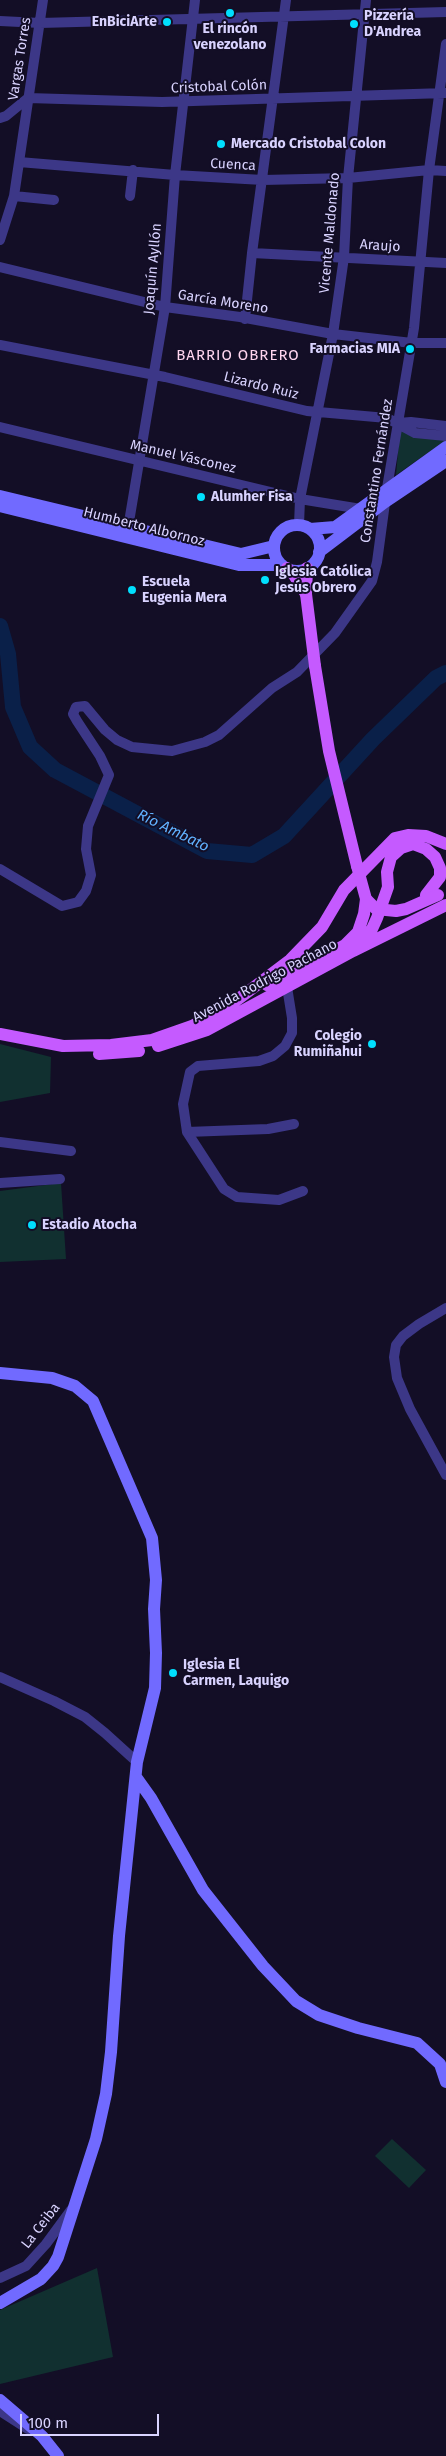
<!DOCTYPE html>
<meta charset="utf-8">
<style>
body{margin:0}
#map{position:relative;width:446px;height:2456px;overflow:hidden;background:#130e26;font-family:"Fira Sans",sans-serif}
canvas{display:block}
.scale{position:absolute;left:20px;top:2414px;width:139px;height:22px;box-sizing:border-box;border:2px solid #d9d3ff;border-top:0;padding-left:6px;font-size:15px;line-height:18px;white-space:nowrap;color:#d9d3ff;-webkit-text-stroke:4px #130e26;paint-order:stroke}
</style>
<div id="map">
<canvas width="446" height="2456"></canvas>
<div class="scale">100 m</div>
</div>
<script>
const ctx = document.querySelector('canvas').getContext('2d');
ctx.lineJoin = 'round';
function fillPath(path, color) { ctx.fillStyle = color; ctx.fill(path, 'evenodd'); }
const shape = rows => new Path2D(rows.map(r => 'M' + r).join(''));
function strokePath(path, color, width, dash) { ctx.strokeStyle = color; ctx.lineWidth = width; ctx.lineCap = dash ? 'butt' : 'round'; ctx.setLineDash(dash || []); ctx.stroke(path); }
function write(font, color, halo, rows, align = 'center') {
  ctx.font = font + ' "Fira Sans",sans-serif'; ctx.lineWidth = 4; ctx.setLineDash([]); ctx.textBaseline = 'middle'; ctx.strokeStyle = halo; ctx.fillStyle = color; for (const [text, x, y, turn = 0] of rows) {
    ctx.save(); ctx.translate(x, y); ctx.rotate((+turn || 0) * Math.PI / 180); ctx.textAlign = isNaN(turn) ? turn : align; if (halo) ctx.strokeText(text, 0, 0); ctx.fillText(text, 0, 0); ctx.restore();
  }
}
const green = shape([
 [400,430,446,440,396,475],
 [0,1044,51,1057,50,1093,0,1102],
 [61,1183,66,1259,0,1262,0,1191],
 [392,2139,426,2170,409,2188,375,2156],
 [97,2268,113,2357,0,2384,0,2310]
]);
const river = shape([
 [0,626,8,654,13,707,30,747,55,770,207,851,252,855,284,836,373,739,436,678,446,673]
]);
const street = shape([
 [0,21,40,23,446,12],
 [0,118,6,116,28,98,162,102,445,93],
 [19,162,175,175,263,180,348,178,429,170,446,171],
 [14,196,54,200],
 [130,196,133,170],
 [0,240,14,196,43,0],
 [252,253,446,263],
 [0,267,165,307,240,317,333,334,412,343,446,343],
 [245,319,252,253,286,0],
 [0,345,165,377,307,411,387,418,415,433,446,436],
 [398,423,411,422,446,426],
 [0,427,300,499,361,509],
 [299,525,300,499,333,334,344,257,348,178,366,0],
 [127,534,165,307,175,175,195,0],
 [0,869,62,906,78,902,86,891,91,875,86,849,88,826,109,775,100,756,77,721,73,714,76,707,85,706,105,730,117,740,132,747,172,751,205,742,219,735,272,688,297,672,335,633,372,581,377,562,387,488,414,328,429,170,446,44],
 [287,987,292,1018,292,1033,285,1046,273,1056,259,1061,198,1066,190,1072,183,1104,187,1132,224,1189,237,1197,279,1200,303,1191],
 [187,1132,268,1129,294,1124],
 [0,1142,71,1151],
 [0,1183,60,1179],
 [446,1308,419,1324,403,1336,396,1345,394,1357,397,1378,410,1409,446,1475],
 [0,1677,54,1701,85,1717,105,1733,137,1762],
 [0,2278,26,2266,46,2244,71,2210],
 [0,2411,28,2429]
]);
const secondary = shape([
 [0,496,241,554,274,546],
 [0,506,239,565,282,565],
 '274 548a23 23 0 1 1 46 0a23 23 0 1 1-46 0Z',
 [310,529,335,527,446,447],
 [319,552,385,502,446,461],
 [0,1373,52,1378,75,1386,93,1401,152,1538,156,1580,154,1609,156,1653,155,1688,137,1762,119,1936,111,2052,106,2094,96,2139,58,2257,53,2266,41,2279,0,2303],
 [136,1777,151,1798,203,1890,263,1966,296,2001,319,2015,358,2028,417,2043,440,2064,446,2082],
 [0,2400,42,2436,58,2456]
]);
const primary = shape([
 [287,568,294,575,306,594],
 [306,594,307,568],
 [315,666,329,751,357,866],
 [358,945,372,929,377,918,388,887,387,872,391,857,401,848,413,844,426,849,435,857,440,868,440,877,426,895],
 [267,985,301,969,345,945,358,932,364,914,366,899],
 [0,1034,63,1046,111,1045,152,1040,192,1026,229,1006,290,960,322,927,344,890,395,838,408,835,426,836,446,844],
 [158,1046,207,1030,353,951,446,905],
 [99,1054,139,1051]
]);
const primaryBridge = shape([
 [306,594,315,666],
 [357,866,366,899,376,909,396,911,406,909,438,895]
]);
const markers = [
 [230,13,5,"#00dffe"],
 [167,22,5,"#00dffe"],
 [354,24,5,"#00dffe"],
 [221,144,5,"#00dffe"],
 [410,349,5,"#00dffe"],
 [201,497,5,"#00dffe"],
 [265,580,5,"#00dffe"],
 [132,590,5,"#00dffe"],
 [372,1044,5,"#00dffe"],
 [32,1225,5,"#00dffe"],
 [173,1673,5,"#00dffe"]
];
const poiNames = [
 ["Pizzería",364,16],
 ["D'Andrea",364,32],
 ["EnBiciArte",157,22,"right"],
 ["El rincón",230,29,"center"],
 ["venezolano",230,45,"center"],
 ["Mercado Cristobal Colon",231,144],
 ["Farmacias MIA",400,349,"right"],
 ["Alumher Fisa",211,497],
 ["Iglesia Católica",275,572],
 ["Jesús Obrero",275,588],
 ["Escuela",142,582],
 ["Eugenia Mera",142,598],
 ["Colegio",362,1036,"right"],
 ["Rumiñahui",362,1052,"right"],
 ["Estadio Atocha",42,1225],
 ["Iglesia El",183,1665],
 ["Carmen, Laquigo",183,1681]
];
const streetNames = [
 ["Vargas Torres",20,59,-81],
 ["Cristobal Colón",219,87,-2],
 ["Cuenca",233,165,3],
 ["Vicente Maldonado",330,233,-85],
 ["Araujo",380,246,4],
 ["Joaquín Ayllón",153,269,-85],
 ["García Moreno",223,302,9],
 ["Lizardo Ruiz",261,386,14],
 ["Manuel Vásconez",183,457,13],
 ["Constantino Fernández",377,471,-81],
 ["Humberto Albornoz",144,527,14],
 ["Avenida Rodrigo Pachano",265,981,-28],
 ["La Ceiba",41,2226,-52]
];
const neighbourhoodNames = [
 ["BARRIO OBRERO",238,356]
];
const waterNames = [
 ["Río Ambato",173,831,26]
];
fillPath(green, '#113030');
strokePath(river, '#0a2049', 16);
strokePath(street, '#3c3787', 10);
strokePath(secondary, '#716aff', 12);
strokePath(primary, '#c55aff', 12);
strokePath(primaryBridge, '#c55aff', 12);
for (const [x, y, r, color] of markers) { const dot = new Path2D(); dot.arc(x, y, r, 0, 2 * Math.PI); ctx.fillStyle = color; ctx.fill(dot); strokePath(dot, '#130e26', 2); }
write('bold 14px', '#d9d3ff', '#130e26', poiNames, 'left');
write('14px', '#d9d3ff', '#130e26', streetNames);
ctx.letterSpacing = '1px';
write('15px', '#ffd5ef', '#130e26', neighbourhoodNames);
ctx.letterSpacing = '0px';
write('italic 15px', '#61b2ff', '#130e26', waterNames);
</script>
